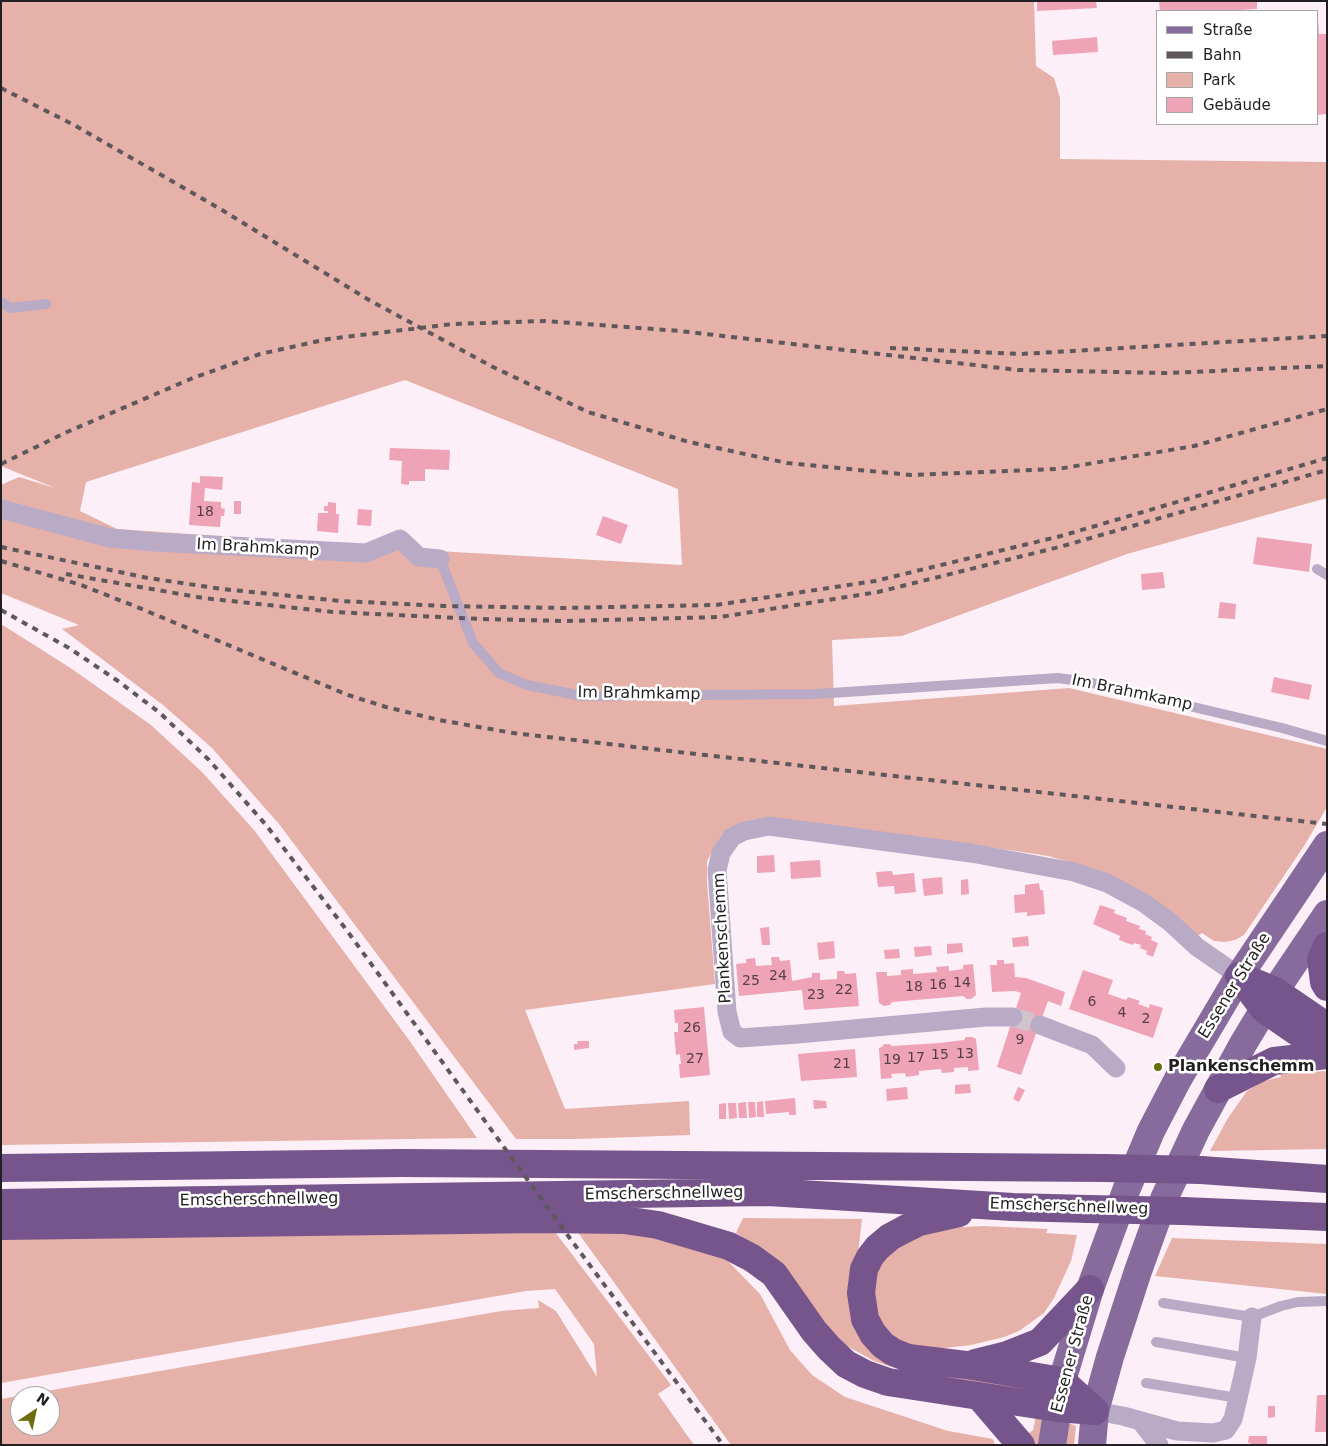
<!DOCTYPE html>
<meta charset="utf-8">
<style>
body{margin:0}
#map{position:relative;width:1328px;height:1446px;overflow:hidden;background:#fceff8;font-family:"DejaVu Sans",sans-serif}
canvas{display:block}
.frame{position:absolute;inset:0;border:2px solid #221e21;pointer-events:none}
.legend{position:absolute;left:1156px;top:10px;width:162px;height:115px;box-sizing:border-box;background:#fff;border:1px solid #a7a5a6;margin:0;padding:6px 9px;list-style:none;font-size:15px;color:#221e21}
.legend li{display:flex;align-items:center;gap:10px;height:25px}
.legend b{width:25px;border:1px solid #a7a5a6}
.north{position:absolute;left:10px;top:1386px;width:50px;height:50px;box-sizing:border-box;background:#fff;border:1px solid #a7a5a6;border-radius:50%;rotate:34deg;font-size:14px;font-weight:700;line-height:20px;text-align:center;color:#221e21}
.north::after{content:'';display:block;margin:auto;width:18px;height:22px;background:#6e6d0d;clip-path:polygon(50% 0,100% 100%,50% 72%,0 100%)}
</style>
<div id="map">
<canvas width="1328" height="1446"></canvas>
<div class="frame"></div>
<ul class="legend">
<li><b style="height:6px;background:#876b9c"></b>Straße</li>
<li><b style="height:6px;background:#5e575c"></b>Bahn</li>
<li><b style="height:14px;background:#e6b1a8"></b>Park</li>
<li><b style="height:14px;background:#efa3b6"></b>Gebäude</li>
</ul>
<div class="north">N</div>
</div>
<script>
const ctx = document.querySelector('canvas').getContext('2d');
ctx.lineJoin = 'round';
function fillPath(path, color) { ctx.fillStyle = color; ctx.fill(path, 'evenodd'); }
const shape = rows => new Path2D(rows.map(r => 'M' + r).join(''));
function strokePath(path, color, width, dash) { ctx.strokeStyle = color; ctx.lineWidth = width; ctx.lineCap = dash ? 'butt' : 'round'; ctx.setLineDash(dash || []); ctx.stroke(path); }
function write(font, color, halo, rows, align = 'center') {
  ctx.font = font + ' "DejaVu Sans",sans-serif'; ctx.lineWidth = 5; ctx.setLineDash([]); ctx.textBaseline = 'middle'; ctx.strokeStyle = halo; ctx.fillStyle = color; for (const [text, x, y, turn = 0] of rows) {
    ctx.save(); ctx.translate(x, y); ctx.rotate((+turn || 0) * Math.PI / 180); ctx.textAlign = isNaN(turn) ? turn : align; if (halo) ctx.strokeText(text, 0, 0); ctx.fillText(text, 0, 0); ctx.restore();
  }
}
const green = shape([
 [1,1,1034,1,1036,66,1054,78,1060,98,1060,159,1327,162,1327,498,1127,554,902,636,832,640,834,706,1069,688,1327,749,1327,807,1304,846,1244,935,1235,940,1225,942,1214,941,1202,933,1196,937,1091,868,1048,856,1009,850,756,819,746,821,729,828,721,836,707,861,707,883,715,984,525,1010,565,1109,689,1101,690,1135,577,1139,516,1139,279,824,212,748,163,705,62,629,79,625,1,593,1,485,19,477,55,488,1,466],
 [405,380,678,489,682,565,437,551,117,529,80,511,86,482],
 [1,624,72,669,151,725,202,772,254,830,409,1040,477,1138,1,1145],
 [1280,1069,1312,1072,1327,1071,1327,1149,1210,1151,1228,1118,1247,1091,1264,1081,1281,1077],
 [743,1218,862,1219,856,1271,869,1338,1027,1380,1025,1391,892,1367,874,1361,845,1345,832,1335,761,1250,736,1233],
 [983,1226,1048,1229,1046,1233,1077,1235,1071,1261,1054,1298,1044,1313,1019,1331,1004,1337,971,1345,926,1350,901,1342,884,1326,879,1317,873,1299,873,1285,880,1264,888,1254,922,1235,946,1228],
 [552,1228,671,1385,658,1394,694,1445,1,1445,1,1399,501,1311,539,1308,538,1300,556,1311,597,1377,594,1344,555,1289,526,1291,1,1383,1,1233],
 [20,1396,50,1396,50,1426,20,1426],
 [642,1230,721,1254,760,1294,790,1350,812,1375,845,1397,948,1431,993,1439,995,1445,731,1445,577,1231],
 [1172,1238,1327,1244,1327,1294,1155,1276],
 [1037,1411,1044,1411,1040,1445,1034,1445,1028,1434,1033,1430],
 [1068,1423,1076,1426,1074,1445,1065,1445]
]);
const building = shape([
 [1037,1,1096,1,1097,8,1037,11],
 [1159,1,1257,1,1257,9,1219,11,1160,11],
 [1317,20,1318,20,1319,34,1327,34,1327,114,1317,115],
 [1097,37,1098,52,1053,55,1052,41],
 [390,448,450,450,449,470,425,469,425,481,409,481,409,485,401,484,402,461,389,460],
 [200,476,223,477,222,490,205,488,204,501,221,502,221,508,225,509,224,516,221,516,220,527,189,525,192,482,200,483],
 [234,501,241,501,241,514,234,514],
 [328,502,336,503,336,514,339,514,338,533,317,531,318,513,328,513,328,511,324,511,324,506,328,506],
 [358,509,372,510,371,526,357,525],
 [603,516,628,525,621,544,596,535],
 [1257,537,1312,544,1309,572,1253,564],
 [1163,572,1165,588,1142,590,1141,574],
 [1220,602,1236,604,1235,619,1218,618],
 [1274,677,1312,685,1309,700,1271,692],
 [774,855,775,872,757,873,757,856],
 [820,860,821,877,791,879,790,862],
 [892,871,893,875,914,873,916,892,895,894,894,886,878,887,876,872],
 [942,877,943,894,924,896,922,879],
 [968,879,969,894,961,895,961,880],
 [1039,883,1040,890,1043,890,1045,914,1027,916,1027,912,1015,913,1014,895,1025,894,1025,885],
 [1100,905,1115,910,1114,913,1127,918,1126,921,1140,926,1139,929,1146,931,1145,934,1152,937,1151,940,1158,943,1153,957,1146,954,1147,951,1140,948,1141,945,1134,943,1133,945,1119,940,1120,936,1093,924],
 [769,927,770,945,762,945,760,928],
 [1028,936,1029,946,1013,947,1012,938],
 [834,941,835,958,819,960,817,943],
 [962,943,963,952,947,954,947,944],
 [931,946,932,955,915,957,914,947],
 [899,949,900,958,885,959,884,950],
 [771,957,779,957,780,961,790,960,792,981,812,977,812,973,820,973,820,980,837,979,837,971,844,971,845,974,856,973,859,1006,804,1010,802,990,739,996,736,964,746,963,746,959,755,958,756,966,772,965],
 [997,960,1004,960,1004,964,1014,963,1015,977,1026,978,1065,992,1061,1006,1048,1001,1021,1075,997,1067,1021,993,1015,991,992,992,990,965,997,965],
 [973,964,976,995,971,999,967,999,963,996,892,1002,890,1005,884,1006,879,1003,876,972,887,972,887,976,901,975,901,970,913,969,913,974,937,972,936,967,949,966,949,971,963,969,963,965],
 [1083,970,1113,980,1108,994,1126,1000,1128,997,1140,1001,1138,1004,1149,1008,1150,1004,1163,1008,1153,1038,1069,1009],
 [704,1007,710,1075,680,1078,679,1064,681,1064,680,1054,676,1055,674,1032,678,1032,678,1023,675,1023,674,1010],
 [966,1037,972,1037,976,1039,979,1070,968,1071,968,1067,954,1068,954,1072,942,1073,941,1069,919,1071,919,1075,906,1077,905,1073,891,1074,892,1078,881,1079,879,1048,882,1047,884,1044,889,1044,892,1046,939,1043,964,1040],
 [577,1041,589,1041,589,1048,574,1050,574,1044,578,1044],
 [855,1049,857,1077,801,1081,798,1054],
 [970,1084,971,1093,955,1094,955,1085],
 [907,1087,908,1099,887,1101,886,1089],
 [1018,1087,1025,1090,1019,1102,1013,1099],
 [795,1098,796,1115,789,1115,789,1112,766,1114,765,1101],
 [813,1100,826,1101,827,1108,814,1109],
 [763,1101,764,1117,757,1117,757,1102],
 [746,1102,747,1118,739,1118,738,1103],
 [748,1102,755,1102,756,1117,749,1118],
 [726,1103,726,1119,719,1119,719,1104],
 [728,1103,736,1103,737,1118,729,1119],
 [1317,1395,1327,1395,1327,1432,1315,1432],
 [1268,1406,1275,1406,1275,1417,1268,1418],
 [1249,1436,1267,1436,1267,1445,1251,1445,1251,1443,1248,1443]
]);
const streetTunnel = shape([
 [1013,1017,1040,1025]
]);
const lane = shape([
 [1,302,10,308,46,304],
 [440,559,473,643,499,673,527,685,582,696,816,694,1058,678,1088,682,1282,728,1327,741],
 [1317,569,1327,575],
 [1163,1303,1252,1317,1281,1306,1298,1302,1327,1301],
 [1156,1342,1247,1358],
 [1146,1383,1238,1398]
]);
const street = shape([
 [1,509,110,538,154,542,366,553,400,539,419,557,440,559],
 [1013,1017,986,1017,798,1034,740,1038,732,1032,727,1012,717,870,721,853,732,837,744,831,769,826,971,853,1074,872,1107,883,1144,903,1170,922,1197,947,1239,976],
 [1040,1025,1092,1045,1116,1068],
 [1095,1411,1123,1416,1177,1431,1213,1433,1226,1430,1233,1419,1238,1398,1247,1358,1252,1317],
 [1141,1422,1159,1445]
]);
const primary = shape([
 [1052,1445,1062,1381,1090,1289,1127,1188,1151,1131,1178,1079,1239,976,1327,845],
 [1092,1445,1095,1411,1110,1357,1138,1271,1164,1199,1196,1130,1243,1044,1275,991,1327,914]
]);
const highway = shape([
 [1327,946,1321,959,1324,982,1327,987],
 [1239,976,1264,1009,1313,1043,1327,1048],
 [1239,976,1275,991,1319,1021,1327,1024],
 [1218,1089,1274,1061,1327,1055],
 [1,1168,402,1163,1105,1168],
 [1201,1170,1327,1179],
 [1,1203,768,1192,1013,1207,1088,1209],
 [1183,1211,1327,1217],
 [959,1213,919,1222,905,1229,890,1237,877,1248,870,1257,864,1269,861,1293,865,1319,873,1334,883,1345,893,1352,908,1358,966,1365,1062,1381,1095,1411],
 [1,1226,541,1219,624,1220,658,1225,729,1246,752,1258,774,1274,814,1331,829,1348,846,1364,865,1374,888,1382,1057,1408,1095,1411],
 [975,1363,1007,1355,1040,1342,1090,1289],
 [979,1396,1021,1445]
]);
const rail = shape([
 [1,88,74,125,217,207,369,300,493,367,588,412,689,442,787,463,911,475,1058,469,1194,446,1327,409],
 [890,348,1021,354,1327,336],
 [1,464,67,432,193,378,260,354,328,339,453,324,545,321,680,331,1018,370,1167,373,1327,366],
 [1,547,148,578,222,589,341,601,444,606,562,608,716,605,875,581,1061,536,1327,458],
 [1,561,81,585,137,607,348,695,386,707,439,720,513,733,696,754,1327,824],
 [66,574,203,598,333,612,481,619,565,621,720,617,878,592,1063,546,1327,470],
 [1,610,69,648,118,681,160,713,209,760,266,825,348,932,569,1237,723,1445]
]);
const highwayBridge = shape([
 [1105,1168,1201,1170],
 [1088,1209,1183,1211]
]);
const markers = [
 [1158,1067,5,"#6e6d0d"]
];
const numberNames = [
 ["18",205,512],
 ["24",778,976],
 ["25",751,981],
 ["14",962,983],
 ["16",938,985],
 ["18",914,987],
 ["22",844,990],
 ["23",816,995],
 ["6",1092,1002],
 ["4",1122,1013],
 ["2",1146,1019],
 ["26",692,1028],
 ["9",1020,1040],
 ["13",965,1054],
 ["15",940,1055],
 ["17",916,1058],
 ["27",695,1059],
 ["19",892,1060],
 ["21",842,1064]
];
const streetNames = [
 ["Im Brahmkamp",258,548,3],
 ["Im Brahmkamp",1132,693,12],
 ["Im Brahmkamp",639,694,1],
 ["Plankenschemm",723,938,-93],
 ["Essener Straße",1235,986,-58],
 ["Emscherschnellweg",664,1194,-1],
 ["Emscherschnellweg",259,1200,-1],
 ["Emscherschnellweg",1069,1207,2],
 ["Essener Straße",1073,1354,-75]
];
const poiNames = [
 ["Plankenschemm",1168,1067]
];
fillPath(green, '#e6b1a8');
fillPath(building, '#efa3b6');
strokePath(streetTunnel, '#d0c5cd', 19, [19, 9]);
strokePath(lane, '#b9aac5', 10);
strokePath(street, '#b9aac5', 19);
strokePath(primary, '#876b9c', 28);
strokePath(highway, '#76558c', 28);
strokePath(rail, '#5e575c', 4, [6, 6]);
strokePath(highwayBridge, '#76558c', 28);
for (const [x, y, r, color] of markers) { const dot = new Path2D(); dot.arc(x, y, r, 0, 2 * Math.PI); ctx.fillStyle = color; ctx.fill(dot); strokePath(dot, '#fff', 2); }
write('14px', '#553f46', null, numberNames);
write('16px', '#221e21', '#fff', streetNames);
write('bold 16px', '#221e21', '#fff', poiNames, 'left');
</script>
